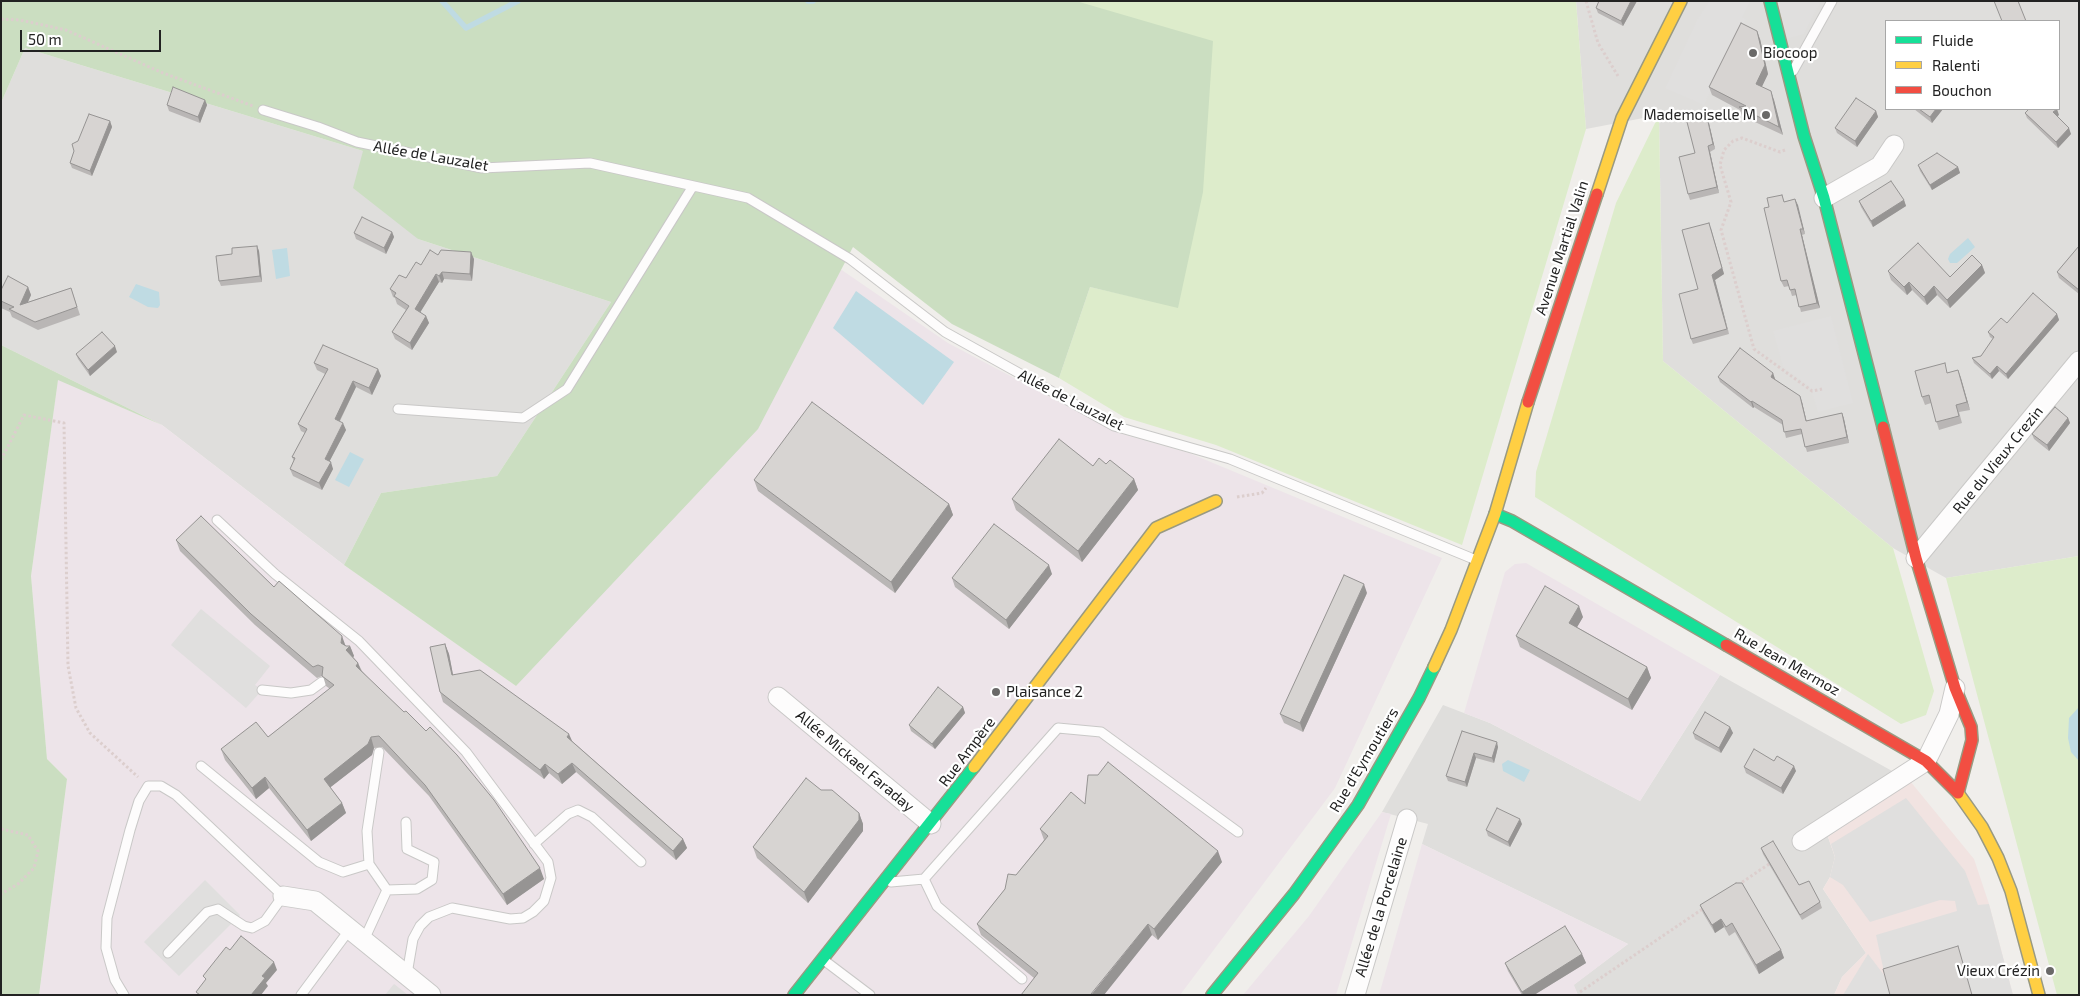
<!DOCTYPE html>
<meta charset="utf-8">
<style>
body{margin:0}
#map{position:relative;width:2080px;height:996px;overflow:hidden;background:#f0eeeb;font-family:"Exo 2",sans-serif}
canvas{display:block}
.frame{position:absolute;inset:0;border:2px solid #222;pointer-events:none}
.legend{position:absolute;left:1885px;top:20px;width:175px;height:90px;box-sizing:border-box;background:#fff;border:1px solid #a7a7a7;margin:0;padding:6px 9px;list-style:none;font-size:15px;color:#222}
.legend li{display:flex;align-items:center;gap:10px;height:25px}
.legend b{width:25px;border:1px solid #a7a7a7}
.scale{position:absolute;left:20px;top:30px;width:141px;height:22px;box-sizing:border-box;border:2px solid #222;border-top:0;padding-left:6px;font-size:15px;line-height:18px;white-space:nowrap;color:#222;-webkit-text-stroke:4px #fff;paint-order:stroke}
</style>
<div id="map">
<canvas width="2080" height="996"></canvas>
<div class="frame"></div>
<ul class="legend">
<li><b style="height:6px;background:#16e098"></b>Fluide</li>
<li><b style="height:6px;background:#ffcf43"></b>Ralenti</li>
<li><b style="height:6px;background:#f24e42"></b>Bouchon</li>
</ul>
<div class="scale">50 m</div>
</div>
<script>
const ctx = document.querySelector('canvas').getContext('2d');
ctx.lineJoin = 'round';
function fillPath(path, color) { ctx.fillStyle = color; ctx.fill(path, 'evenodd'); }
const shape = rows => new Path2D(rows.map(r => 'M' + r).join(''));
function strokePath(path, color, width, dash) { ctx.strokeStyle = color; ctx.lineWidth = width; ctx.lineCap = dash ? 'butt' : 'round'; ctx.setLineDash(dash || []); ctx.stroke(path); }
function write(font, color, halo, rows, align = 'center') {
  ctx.font = font + ' "Exo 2",sans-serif'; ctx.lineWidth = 4.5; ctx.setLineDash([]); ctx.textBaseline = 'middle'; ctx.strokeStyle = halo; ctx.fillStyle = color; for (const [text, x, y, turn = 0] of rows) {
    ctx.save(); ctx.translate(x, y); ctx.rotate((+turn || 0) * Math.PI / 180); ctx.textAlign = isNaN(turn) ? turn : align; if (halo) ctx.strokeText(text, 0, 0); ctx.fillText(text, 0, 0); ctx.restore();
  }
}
const residential = shape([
 [1576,1,2079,1,2079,556,1946,578,1893,548,1663,361,1659,115,1586,129],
 [1886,21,2059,21,2059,109,1886,109],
 [25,48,363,151,418,239,611,302,497,476,381,493,344,565,162,425,1,345,1,103],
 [1720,675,1910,781,1828,837,1835,857,1830,877,1823,889,1866,953,1842,977,1834,995,1578,995,1573,985,1628,944,1422,844,1428,824,1382,812,1443,705,1490,723,1640,801]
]);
const commercial = shape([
 [1910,781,1974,859,1989,904,2013,995,1834,995,1842,977,1866,953,1823,889,1830,877,1835,857,1828,837]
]);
const industrial = shape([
 [833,264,948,343,1118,433,1189,453,1442,558,1335,788,1180,995,39,995,67,779,47,759,31,576,58,379,162,425,344,565,516,686],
 [1526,563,1720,675,1640,801,1490,723,1464,713,1505,572,1515,564],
 [1382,812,1391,814,1336,995,1243,995,1309,916],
 [1422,844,1628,944,1574,985,1578,995,1379,995]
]);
const grass = shape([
 [1048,1,1576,1,1586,129,1462,545,1216,445,1124,417,1059,378,1090,287,1178,307],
 [1659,115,1663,361,1893,548,1934,691,1926,715,1901,724,1535,497,1536,472,1616,203],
 [2079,556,2079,995,2057,995,1946,578]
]);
const forest = shape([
 [1,1,1076,1,1213,41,1203,192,1178,308,1090,287,1059,378,952,324,853,247,758,429,516,686,344,565,381,493,497,476,611,302,418,239,353,188,363,151,25,48,1,103],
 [1,345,162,425,58,380,31,576,47,759,67,779,39,995,1,995]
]);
const parking = shape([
 [1709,1,1750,1,1742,17,1746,19,1704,105,1665,88,1697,20],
 [1776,1,1821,1,1804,34,1786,39],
 [1831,316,1853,403,1818,412,1810,387,1783,367,1773,331],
 [201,609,270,666,255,685,262,690,246,708,171,645],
 [1906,798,1965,871,1978,905,1989,904,2013,995,1973,995,1884,972,1876,935,1957,911,1955,901,1940,900,1870,922,1843,885,1830,877,1835,857,1831,844],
 [205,880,240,915,179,976,144,942],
 [1868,954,1884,975,1890,995,1843,995],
 [394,984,408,995,385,995]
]);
const water = shape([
 [1968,238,1975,247,1957,263,1950,263,1948,259,1950,254],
 [287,248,290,276,276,279,272,250],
 [136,284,159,292,160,305,158,308,148,307,129,297],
 [856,291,954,362,923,405,833,328],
 [350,452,364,459,349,487,335,480],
 [2079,707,2079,761,2071,752,2068,738,2069,718],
 [1508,760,1530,770,1524,782,1503,771,1502,764]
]);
const stream = shape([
 [442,1,466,28,518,1],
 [808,1,813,1]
]);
const path = shape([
 [1586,1,1598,43,1618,76],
 [1,19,20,20,66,30,163,73,253,106],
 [1785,150,1780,152,1742,138,1733,141,1724,150,1720,165,1731,202,1721,230,1754,349,1812,391,1822,389],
 [1,460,24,415,64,423,68,666,76,708,90,733,138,777],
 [1237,497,1262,493,1266,488],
 [1,829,28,835,38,851,34,868,18,884,1,894],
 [1738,885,1772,862],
 [1580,992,1704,908]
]);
const lane = shape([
 [1793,71,1832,1],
 [263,110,318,127,357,142,482,168,590,163,748,198,850,259,945,332,1114,426,1230,459,1476,560],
 [398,409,523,418,567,389,693,186],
 [217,520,275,574,359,641,466,752,548,862,551,878,544,901,533,912,523,918,510,919,452,908,429,917,420,926,413,939,407,974],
 [262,690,291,693,311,690,322,682],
 [201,766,319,862,343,872,369,864,387,890],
 [534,844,568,814,578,810,592,817,641,862],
 [369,864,367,831,379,752],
 [891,882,924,879],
 [364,940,387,890,417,889,432,880,434,862,407,849,406,822],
 [825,961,870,995],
 [1022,979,937,906,924,879,1058,728,1101,732,1238,832],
 [124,995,115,980,106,948,107,918,130,830,139,801,148,786,161,786,176,795,283,896,265,921,252,928,244,926,218,909,207,912,168,953],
 [301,995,350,929]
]);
const street = shape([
 [1824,198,1880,166,1894,145],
 [1916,558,2079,361],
 [778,697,931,824],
 [1802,841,1926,761,1949,714,1955,688],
 [283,896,315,901,431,995],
 [1355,995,1407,819]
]);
const fast = shape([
 [1770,1,1804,136,1824,198,1883,427],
 [1495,514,1512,521,1726,645],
 [794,995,974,767],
 [1212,995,1294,894,1358,805,1419,698,1434,667]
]);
const slow = shape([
 [1597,194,1622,118,1681,1],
 [1434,667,1451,630,1495,514,1528,402],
 [974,767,1156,528,1216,501],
 [1958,793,1982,827,1998,858,2011,891,2039,995]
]);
const jam = shape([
 [1528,402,1597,194],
 [1883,427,1916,558,1955,688,1971,727,1972,740,1958,793],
 [1726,645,1926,761,1958,793]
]);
const wall = shape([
 [1599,1,1637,1,1623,26,1598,13,1596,8],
 [1760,39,1768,74,1761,87,1774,100,1783,135,1742,116,1740,110,1712,95,1709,87],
 [205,100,207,105,200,123,169,111,167,105],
 [1914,109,1943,109,1932,123],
 [1876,111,1878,117,1857,147,1837,133,1835,128],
 [2025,113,2059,115,2057,116,2071,134,2058,148,2027,118],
 [1707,117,1715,149,1710,152,1719,193,1690,200,1688,194,1695,153],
 [110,121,112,127,92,176,72,168,70,163,78,141],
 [1918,165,1958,167,1960,173,1932,190,1920,171],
 [1795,199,1805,234,1802,235,1820,308,1801,312,1797,295,1792,296,1789,286,1784,287,1781,281,1769,207,1784,202],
 [1904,200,1906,206,1873,227,1861,207,1859,201],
 [1711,228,1724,274,1715,280,1729,334,1693,344,1691,339,1698,289],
 [392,232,394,237,386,254,356,239,354,233],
 [257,246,259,251,262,282,221,286,219,281,232,254],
 [2079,246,2079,294,2059,278,2057,272],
 [438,255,474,259,472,281,444,279,442,283,439,282,420,312,426,316,429,323,412,350,395,339,392,332,406,310,397,304,395,298,393,297,390,289],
 [1982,265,1985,273,1950,308,1937,295,1927,305,1912,290,1907,295,1891,280,1888,271,1950,277],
 [28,287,31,295,28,302,71,288,80,315,38,330,12,317,10,312,1,308,1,290],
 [2057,314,2059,320,2008,379,1999,371,1992,379,1974,363,1972,358,1981,356,1993,339,1990,337,1988,332,2007,323],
 [117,352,90,376,78,359,76,354],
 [314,363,378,369,381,376,372,395,356,387,340,421,346,430,329,462,333,469,322,490,293,476,290,469,294,461,292,457,305,433,301,431,298,424,325,374,317,370],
 [1958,370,1970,410,1959,412,1962,423,1939,430,1931,403,1925,405,1922,397,1948,373],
 [1773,373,1775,379,1802,402,1806,421,1842,413,1844,419,1849,443,1807,452,1802,434,1786,438,1783,425,1754,407,1753,408,1720,382,1718,377],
 [2068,418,2070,423,2049,451,2034,439,2032,434],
 [1106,464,1134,479,1138,490,1082,562,1016,510,1012,499,1093,466],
 [754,480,949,504,953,515,895,593,758,491],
 [176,540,274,587,346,646,350,646,354,656,353,657,358,663,362,671,544,879,507,905,429,796,382,747,374,748,372,755,330,787,342,803,346,813,311,841,269,788,256,799,225,760,221,749,268,737,330,689,326,686,323,676,322,676,317,678,255,625,180,551],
 [1052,574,1009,629,955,587,952,578],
 [1367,593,1303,732,1284,723,1280,714],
 [1583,617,1577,627,1647,667,1651,678,1632,710,1520,647,1516,636],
 [445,644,449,654,453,675,572,741,683,839,687,848,676,860,576,772,562,784,549,773,544,779,443,702,440,692],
 [963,707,965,713,935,749,911,731,909,725],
 [1730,727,1733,733,1721,753,1695,739,1693,733],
 [1462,731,1498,747,1494,763,1476,758,1467,787,1448,781,1446,776],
 [1774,761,1796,771,1783,794,1746,773,1744,767],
 [821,790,859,813,863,824,863,831,808,903,757,858,753,847],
 [1085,804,1222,862,1158,940,1152,935,1034,978,981,935,977,924,1044,840,1040,829],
 [1522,824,1510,847,1488,836,1486,830],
 [1761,848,1799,885,1820,902,1822,908,1802,920,1763,854],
 [1700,905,1781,950,1784,958,1759,974,1735,932,1729,936,1724,927,1715,933,1703,913],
 [1582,954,1586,963,1534,995,1522,995,1508,971,1505,963]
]);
const shadedWall = shape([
 [1631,1,1637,1,1623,26,1621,21],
 [1757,31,1760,39,1768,74,1759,93,1756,84],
 [1771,91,1774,100,1783,135,1779,127],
 [205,100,207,105,200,123,198,117],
 [1936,109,1943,109,1932,123,1930,117],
 [2057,109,2059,115,2055,118,2053,112],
 [1876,111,1878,117,1857,147,1855,141],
 [1707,117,1709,123,1715,149,1713,144],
 [110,121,112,127,92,176,90,171],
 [2069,128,2071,134,2058,148,2056,142],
 [1708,146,1710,152,1719,193,1717,187],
 [1958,167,1960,173,1932,190,1930,185],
 [1795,199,1798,205,1805,234,1803,229],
 [1904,200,1906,206,1873,227,1871,221],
 [1709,223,1724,274,1715,280,1729,334,1712,275],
 [1800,229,1802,235,1820,308,1817,303],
 [392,232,394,237,386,254,384,248],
 [257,246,259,251,262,282,260,276],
 [471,252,474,259,472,281,470,274],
 [1982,265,1985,273,1950,308,1947,300],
 [442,272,444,279,442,283,439,276],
 [436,274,439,282,418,316,415,309],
 [1909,282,1912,290,1907,295,1904,287],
 [1934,286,1937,295,1927,305,1924,297],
 [28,287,31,295,23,313,20,305],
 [2057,314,2059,320,2008,379,2006,374],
 [426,316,429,323,412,350,410,343],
 [115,346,117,352,90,376,88,370],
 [1997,366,1999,371,1992,379,1990,374],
 [378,369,381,376,372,395,369,388],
 [1958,370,1961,378,1970,410,1967,402],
 [1773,373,1775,379,1773,382,1771,377],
 [353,381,356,387,337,426,335,419],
 [1800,396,1802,402,1808,427,1806,421],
 [1752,401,1754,407,1753,408,1751,402],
 [1842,413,1844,419,1849,443,1847,437],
 [2068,418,2070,423,2049,451,2047,445],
 [343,423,346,430,327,466,325,459],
 [331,462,333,469,322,490,319,483],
 [1134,479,1138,490,1082,562,1078,551],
 [949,504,953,515,895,593,891,582],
 [1049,565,1052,574,1009,629,1006,620],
 [1364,584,1367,593,1303,732,1300,723],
 [1579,606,1583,617,1573,634,1569,623],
 [342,636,346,647,341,643],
 [445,644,449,654,455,685,452,675],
 [350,646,354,656,350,661,346,650],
 [358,663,362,673,356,666],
 [1647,667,1651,678,1632,710,1628,699],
 [963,707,965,713,935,749,932,744],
 [1730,727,1733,733,1721,753,1719,748],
 [569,734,573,743,567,737],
 [371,737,374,748,372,755,327,790,324,779],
 [1497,742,1498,747,1494,763,1492,758],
 [1474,753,1476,758,1467,787,1465,782],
 [572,763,576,772,562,784,558,774],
 [545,764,549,773,544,779,540,770],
 [1794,766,1796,771,1783,794,1781,788],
 [265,777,269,788,256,799,252,788],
 [342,803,346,813,311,841,307,830],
 [859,813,863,824,863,831,808,903,804,892],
 [1520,819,1522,824,1510,847,1508,842],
 [683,839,687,848,676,860,673,851],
 [1218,851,1222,862,1158,940,1154,929],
 [540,868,544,879,507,905,503,894],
 [1721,919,1724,927,1715,933,1712,925],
 [1148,924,1152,935,1104,995,1091,995],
 [1781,950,1784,958,1759,974,1756,965],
 [1582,954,1586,963,1534,995,1523,995,1522,992],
 [274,962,277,970,266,983,268,986,261,995,251,995,262,976]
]);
const building = shape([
 [1599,1,1631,1,1621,21,1596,8,1599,1],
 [1994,1,2018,1,2026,21,2002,21,1994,1],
 [1741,23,1757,31,1765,65,1756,84,1771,91,1779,127,1739,107,1746,106,1709,87,1741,23],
 [173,87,205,100,198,117,167,105,173,87],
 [1856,98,1876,111,1855,141,1835,128,1856,98],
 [1919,109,1936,109,1930,117,1919,109],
 [2029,109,2057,109,2053,112,2069,128,2056,142,2025,113,2029,109],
 [89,114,110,121,90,171,70,163,74,151,72,144,78,141,89,114],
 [1707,117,1713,144,1708,146,1717,187,1688,194,1679,157,1695,153,1687,122,1707,117],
 [1937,153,1958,167,1930,185,1918,165,1937,153],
 [1891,181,1904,200,1871,221,1859,201,1891,181],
 [1782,195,1784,202,1795,199,1803,229,1800,229,1817,303,1799,307,1795,289,1790,290,1787,280,1781,281,1764,208,1769,207,1767,198,1782,195],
 [362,217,392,232,384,248,354,233,362,217],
 [1709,223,1722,268,1712,275,1727,329,1691,339,1679,294,1698,289,1682,230,1709,223],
 [1918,243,1950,277,1972,255,1982,265,1947,300,1934,286,1924,297,1909,282,1904,287,1888,271,1918,243],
 [257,246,260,276,219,281,216,256,232,254,232,248,257,246],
 [2079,246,2079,290,2057,272,2079,246],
 [430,250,438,255,441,250,471,252,470,274,442,272,439,276,436,274,415,309,426,316,410,343,392,332,409,306,394,296,396,293,390,289,399,275,406,278,416,262,421,265,430,250],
 [8,276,28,287,20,305,71,288,77,307,35,322,9,309,14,307,1,301,1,290,8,276],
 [2033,293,2057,314,2006,374,1997,366,1990,374,1972,358,1981,356,1994,337,1988,332,2001,318,2007,323,2033,293],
 [102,332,115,346,88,370,76,354,102,332],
 [323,345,378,369,369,388,353,381,335,419,343,423,325,459,331,462,319,483,290,469,295,458,292,457,307,429,298,424,328,369,314,363,323,345],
 [1740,348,1773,373,1771,377,1800,396,1806,421,1842,413,1847,437,1805,447,1801,429,1784,432,1782,420,1752,401,1751,402,1718,377,1740,348],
 [1945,363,1947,373,1958,370,1967,402,1956,405,1959,416,1936,422,1929,395,1922,397,1915,371,1945,363],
 [812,402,949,504,891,582,754,480,812,402],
 [2055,407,2068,418,2047,445,2032,434,2055,407],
 [1059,439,1093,466,1099,458,1106,464,1110,460,1134,479,1078,551,1012,499,1059,439],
 [201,516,274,587,279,581,342,636,341,643,346,646,350,646,346,650,358,663,356,666,404,712,406,711,426,731,430,727,457,755,494,800,540,868,503,894,425,785,379,736,371,737,368,744,324,779,342,803,307,830,265,777,252,788,221,749,256,722,268,737,334,685,322,676,323,667,318,665,313,667,251,614,176,540,201,516],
 [994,524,1049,565,1006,620,952,578,994,524],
 [1344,575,1364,584,1300,723,1280,714,1344,575],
 [1545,586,1579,606,1569,623,1647,667,1628,699,1516,636,1545,586],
 [445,644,452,675,480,670,569,734,567,737,683,839,673,851,572,763,558,774,545,764,540,770,440,692,430,647,445,644],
 [938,687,963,707,932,744,909,725,938,687],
 [1705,712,1730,727,1719,748,1693,733,1705,712],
 [1462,731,1497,742,1492,758,1474,753,1465,782,1446,776,1462,731],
 [1754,749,1774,761,1777,756,1794,766,1781,788,1744,767,1754,749],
 [1108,762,1218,851,1154,929,1148,924,1091,994,1092,995,1021,995,1038,973,977,924,1005,889,1008,874,1016,875,1048,836,1040,829,1071,792,1085,804,1088,775,1098,775,1108,762],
 [806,778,821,790,832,790,859,813,859,820,804,892,753,847,806,778],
 [1497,808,1520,819,1508,842,1486,830,1497,808],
 [1773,841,1799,885,1809,881,1820,902,1800,915,1761,848,1773,841],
 [1736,883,1742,883,1781,950,1756,965,1732,923,1726,927,1721,919,1712,925,1700,905,1736,883],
 [1565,926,1582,954,1522,992,1505,963,1565,926],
 [241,936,274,962,262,976,265,978,251,995,200,995,196,992,206,979,203,976,226,947,230,950,241,936],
 [1958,946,1972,995,1890,995,1883,969,1958,946]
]);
const markers = [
 [1753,53,5,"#6a6968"],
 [1766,115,5,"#6a6968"],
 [996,692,5,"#6a6968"],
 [2050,971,5,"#6a6968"]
];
const poiNames = [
 ["Biocoop",1763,53],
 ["Mademoiselle M",1756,115,"right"],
 ["Plaisance 2",1006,692],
 ["Vieux Crézin",2040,971,"right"]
];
const streetNames = [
 ["Allée de Lauzalet",431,156,10],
 ["Avenue Martial Valin",1562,248,-72],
 ["Allée de Lauzalet",1071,400,27],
 ["Rue du Vieux Crezin",1998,460,-51],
 ["Rue Jean Mermoz",1787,662,30],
 ["Rue Ampère",967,752,-53],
 ["Rue d'Eymoutiers",1364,760,-59],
 ["Allée Mickael Faraday",855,761,40],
 ["Allée de la Porcelaine",1381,907,-73]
];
fillPath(residential, '#dfdedc');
fillPath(commercial, '#f1e3e1');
fillPath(industrial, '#ede4e9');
fillPath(grass, '#ddeccb');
fillPath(forest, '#cbdec1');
fillPath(parking, '#e0dfde');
fillPath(water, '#bfdbe3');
strokePath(stream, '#bfdbe3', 5.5);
strokePath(lane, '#c9c8c7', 11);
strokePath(street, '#c9c8c7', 21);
strokePath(fast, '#999a82', 14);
strokePath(slow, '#999a82', 14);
strokePath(jam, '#999a82', 14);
strokePath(path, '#dccecd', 3, [2.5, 2.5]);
strokePath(lane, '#fdfcfc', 9);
strokePath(street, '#fdfcfc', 19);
strokePath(fast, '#16e098', 11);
strokePath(slow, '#ffcf43', 11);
strokePath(jam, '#f24e42', 11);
fillPath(wall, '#b9b6b5');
fillPath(shadedWall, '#969493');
fillPath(building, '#d7d4d2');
strokePath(building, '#969493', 1);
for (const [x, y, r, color] of markers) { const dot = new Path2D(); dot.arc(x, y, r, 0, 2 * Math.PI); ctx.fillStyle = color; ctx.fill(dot); strokePath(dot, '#fff', 2); }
write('15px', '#222', '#fff', poiNames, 'left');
write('15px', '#222', '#fff', streetNames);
</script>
